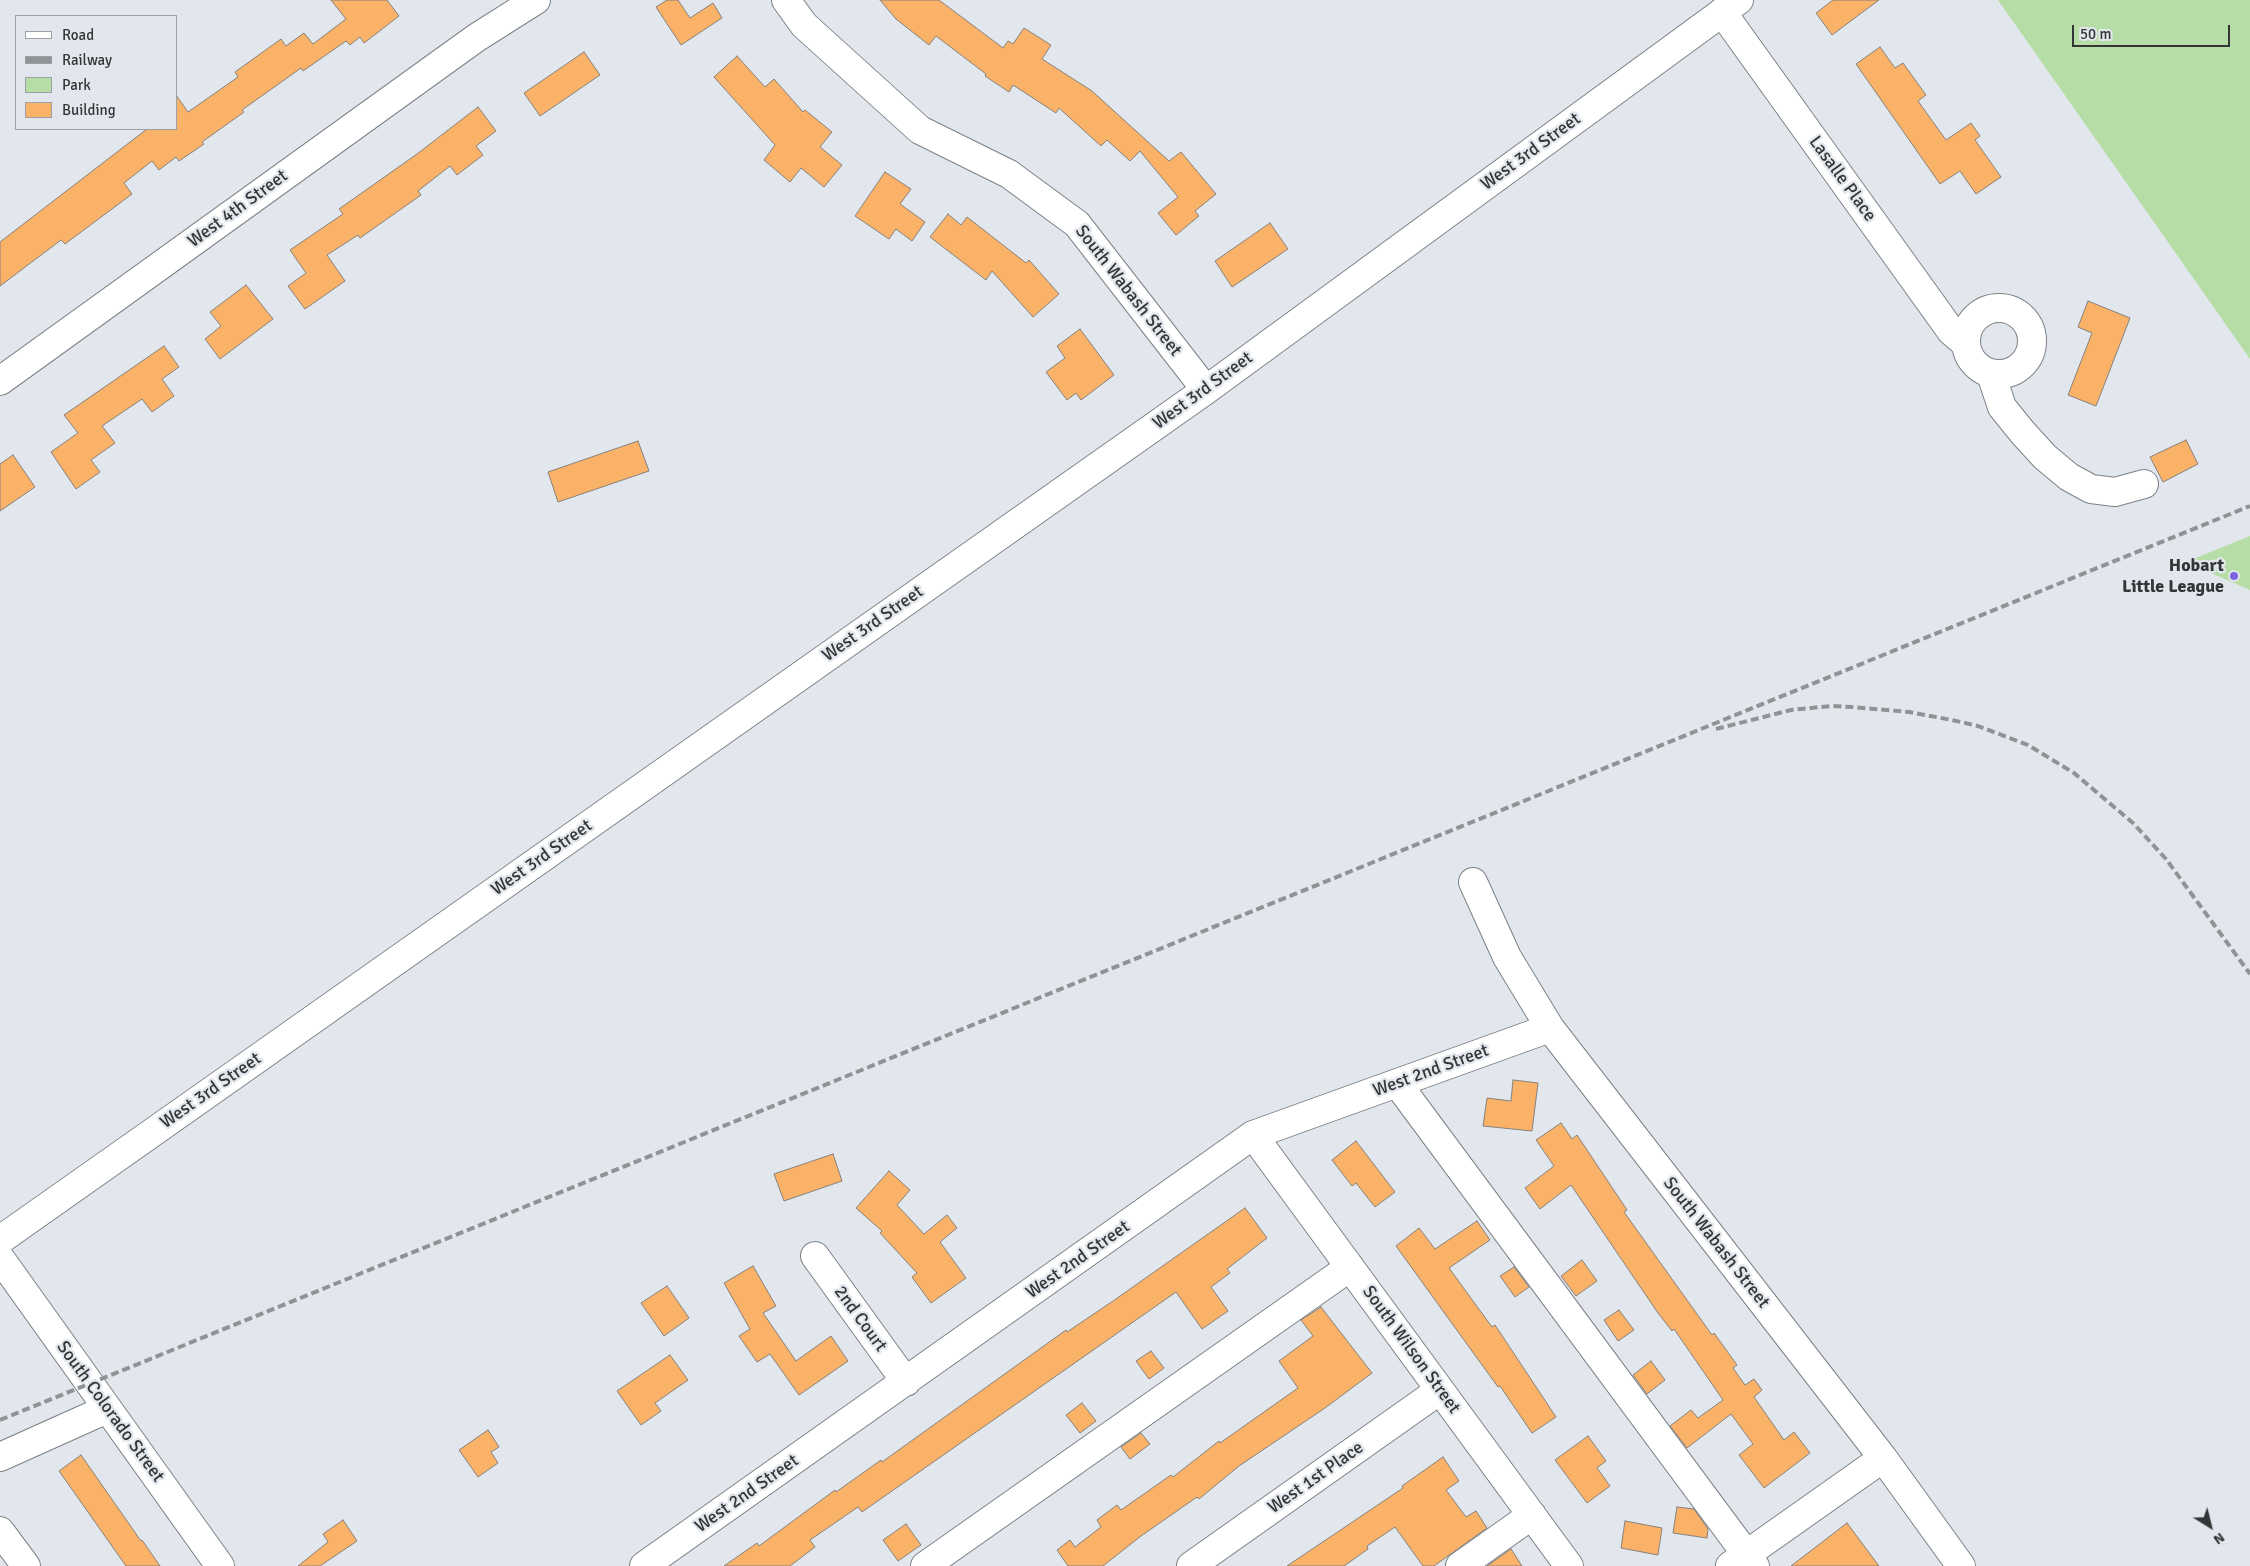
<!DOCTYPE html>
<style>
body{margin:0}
#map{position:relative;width:2250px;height:1566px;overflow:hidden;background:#e1e7ec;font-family:Signika,sans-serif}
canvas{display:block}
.legend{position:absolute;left:15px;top:15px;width:162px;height:115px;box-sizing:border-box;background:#e1e7ec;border:1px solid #9ba0a4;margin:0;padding:6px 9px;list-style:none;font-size:15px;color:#333537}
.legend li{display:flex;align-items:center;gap:10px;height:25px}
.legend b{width:25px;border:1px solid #9ba0a4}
.north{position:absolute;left:2185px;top:1501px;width:50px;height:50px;-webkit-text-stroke:4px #e1e7ec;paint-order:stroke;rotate:144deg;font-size:14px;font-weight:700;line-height:20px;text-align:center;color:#333537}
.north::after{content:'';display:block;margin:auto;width:18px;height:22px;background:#333537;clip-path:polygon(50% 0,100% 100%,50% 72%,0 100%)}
.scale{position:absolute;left:2072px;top:25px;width:158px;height:22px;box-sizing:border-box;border:2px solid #333537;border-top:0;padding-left:6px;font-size:15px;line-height:18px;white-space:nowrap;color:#333537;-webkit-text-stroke:4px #e1e7ec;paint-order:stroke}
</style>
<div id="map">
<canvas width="2250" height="1566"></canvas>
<ul class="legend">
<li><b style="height:6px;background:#fff"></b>Road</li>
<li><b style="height:6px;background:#8f9396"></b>Railway</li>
<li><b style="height:14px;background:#b7dda7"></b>Park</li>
<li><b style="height:14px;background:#fab269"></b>Building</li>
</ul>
<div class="north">N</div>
<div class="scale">50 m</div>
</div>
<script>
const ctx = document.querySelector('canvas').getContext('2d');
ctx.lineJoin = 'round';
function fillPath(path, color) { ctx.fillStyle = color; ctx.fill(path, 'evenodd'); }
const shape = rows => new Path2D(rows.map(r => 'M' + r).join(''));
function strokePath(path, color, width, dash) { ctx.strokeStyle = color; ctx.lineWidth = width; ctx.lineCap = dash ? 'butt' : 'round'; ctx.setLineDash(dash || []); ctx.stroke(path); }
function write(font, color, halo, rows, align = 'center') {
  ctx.font = font + ' Signika,sans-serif'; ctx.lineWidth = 4.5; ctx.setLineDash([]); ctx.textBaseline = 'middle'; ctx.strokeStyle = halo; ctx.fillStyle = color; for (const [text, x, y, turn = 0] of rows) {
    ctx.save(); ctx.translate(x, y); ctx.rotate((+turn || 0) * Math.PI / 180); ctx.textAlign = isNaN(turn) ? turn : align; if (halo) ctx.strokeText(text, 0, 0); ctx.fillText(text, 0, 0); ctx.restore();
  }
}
const green = shape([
 [1998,0,2250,0,2250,359],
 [2250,536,2250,590,2186,562]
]);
const building = shape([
 [331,0,387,0,399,16,364,43,360,37,350,45,346,41,303,71,301,68,242,110,244,112,202,142,204,144,179,161,176,157,159,170,152,161,124,183,132,194,65,244,61,240,0,286,0,242,147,129,176,129,176,95,188,112,238,77,235,72,281,39,286,46,304,33,313,44,346,19,331,0],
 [667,0,678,0,690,18,713,3,722,18,681,45,656,7,667,0],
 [880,0,939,0,1003,48,1008,41,1013,44,1024,28,1051,45,1042,59,1092,91,1169,161,1181,152,1216,194,1195,211,1199,216,1176,235,1158,213,1178,197,1140,151,1130,161,1107,140,1101,146,1059,108,1056,113,1013,85,1009,92,985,76,986,74,936,36,929,45,896,19,880,0],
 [1833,0,1879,0,1832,35,1816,13,1833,0],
 [1880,47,1895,68,1903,63,1926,95,1918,101,1946,140,1971,123,1980,136,1975,140,2001,177,1976,194,1960,171,1940,184,1856,64,1880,47],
 [584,52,600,75,540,116,524,93,584,52],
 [737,56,765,87,774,79,803,112,805,110,832,132,820,147,842,165,824,187,801,168,790,182,764,160,775,145,714,77,737,56],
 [478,107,496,131,476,146,483,155,457,175,450,166,418,191,421,195,360,238,358,235,327,255,345,281,305,309,288,286,306,273,290,250,343,214,339,209,417,154,478,107],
 [885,172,911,189,900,204,925,222,912,241,896,229,889,239,855,216,885,172],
 [948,214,961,225,967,217,1026,263,1029,260,1059,294,1033,317,992,271,986,280,930,237,948,214],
 [1270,223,1288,249,1232,287,1215,261,1270,223],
 [246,285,273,319,220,359,205,339,221,326,210,312,246,285],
 [2088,301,2130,318,2096,406,2068,395,2092,333,2078,327,2088,301],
 [1080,329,1114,375,1081,400,1076,393,1067,400,1046,372,1065,358,1057,346,1080,329],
 [164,346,179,367,162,379,174,396,152,412,142,399,102,426,115,443,91,460,100,472,76,489,51,452,78,433,64,415,164,346],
 [2186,440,2198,464,2163,482,2150,457,2186,440],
 [638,441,649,471,558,502,548,472,638,441],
 [13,455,35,487,0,511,0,464,13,455],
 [1513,1080,1538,1083,1532,1131,1483,1126,1487,1098,1511,1101,1513,1080],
 [1561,1123,1572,1139,1577,1135,1627,1210,1624,1212,1712,1335,1714,1333,1737,1365,1733,1368,1745,1385,1754,1379,1762,1390,1754,1397,1784,1440,1794,1432,1810,1453,1764,1488,1739,1455,1753,1444,1731,1414,1687,1448,1670,1426,1691,1410,1698,1418,1723,1400,1674,1329,1672,1331,1658,1313,1571,1185,1540,1209,1525,1188,1554,1166,1536,1140,1561,1123],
 [1356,1141,1395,1192,1375,1207,1356,1183,1352,1186,1332,1160,1356,1141],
 [833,1154,842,1181,784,1201,774,1174,833,1154],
 [889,1171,910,1190,897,1205,924,1234,947,1215,957,1228,940,1242,966,1278,931,1303,912,1277,917,1273,880,1233,882,1231,856,1208,889,1171],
 [1245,1208,1267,1238,1227,1269,1230,1273,1211,1287,1228,1311,1202,1329,1176,1292,862,1512,858,1507,810,1540,815,1547,790,1566,724,1566,757,1543,759,1546,835,1490,836,1492,881,1460,882,1462,1066,1330,1067,1332,1113,1301,1245,1208],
 [1477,1221,1490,1240,1449,1268,1492,1327,1495,1325,1556,1417,1532,1433,1500,1386,1498,1387,1396,1246,1419,1228,1435,1249,1477,1221],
 [1582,1260,1597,1281,1576,1296,1561,1276,1582,1260],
 [753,1266,776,1306,763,1313,796,1361,831,1336,848,1361,799,1395,770,1354,757,1362,739,1336,750,1329,724,1283,753,1266],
 [1514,1267,1529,1287,1515,1297,1500,1276,1514,1267],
 [667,1286,689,1318,664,1336,641,1303,667,1286],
 [1321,1307,1372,1373,1325,1408,1239,1466,1199,1499,1197,1497,1141,1536,1103,1566,1068,1566,1057,1550,1070,1540,1075,1547,1101,1527,1097,1520,1117,1505,1121,1510,1171,1475,1173,1477,1219,1441,1220,1443,1298,1388,1279,1361,1313,1336,1301,1320,1321,1307],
 [1619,1310,1634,1330,1618,1341,1604,1320,1619,1310],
 [1151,1351,1164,1368,1149,1379,1136,1361,1151,1351],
 [670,1355,688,1380,655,1403,661,1411,641,1425,617,1391,670,1355],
 [1651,1361,1665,1380,1647,1394,1633,1375,1651,1361],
 [1082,1403,1096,1421,1080,1433,1066,1415,1082,1403],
 [488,1430,499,1447,491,1452,498,1463,478,1477,459,1450,488,1430],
 [1141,1433,1150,1444,1130,1459,1121,1447,1141,1433],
 [1588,1436,1606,1461,1597,1468,1610,1486,1587,1503,1555,1460,1588,1436],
 [81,1455,141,1541,142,1540,160,1566,126,1566,107,1539,59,1471,81,1455],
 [1443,1457,1459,1481,1446,1490,1466,1517,1476,1511,1487,1528,1434,1566,1423,1566,1395,1527,1367,1546,1368,1549,1344,1566,1287,1566,1403,1488,1402,1486,1443,1457],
 [1677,1507,1694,1509,1708,1529,1707,1538,1673,1533,1677,1507],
 [343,1520,357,1541,320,1566,298,1566,328,1542,323,1534,343,1520],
 [1625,1521,1662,1528,1658,1555,1621,1548,1625,1521],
 [1847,1523,1879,1566,1791,1566,1847,1523],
 [906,1524,921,1545,898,1561,883,1540,906,1524],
 [1511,1549,1522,1566,1487,1566,1511,1549]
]);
const minor = shape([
 [786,0,804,25,920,130,1009,174,1077,224,1206,390],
 [1722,12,1951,331,1965,343],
 '1966 341a33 33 0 1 1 66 0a33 33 0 1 1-66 0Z',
 [1991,374,2002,407,2023,433,2045,457,2069,477,2091,489,2115,492,2144,484],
 [0,381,476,38,536,0],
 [1473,882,1507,957,1550,1028,1883,1458,1961,1566],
 [1397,1083,1755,1566],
 [1253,1135,1569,1566],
 [0,1240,1206,390,1739,0],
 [815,1256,906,1382],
 [0,1258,220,1566],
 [0,1457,107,1409],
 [0,1531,26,1566],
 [644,1566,1253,1135,1550,1028],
 [925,1566,1350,1267],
 [1191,1566,1440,1390],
 [1460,1566,1532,1515],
 [1730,1566,1883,1458]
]);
const rail = shape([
 [1716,729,1791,710,1831,706,1852,707,1909,712,1952,720,1978,726,2028,745,2074,773,2133,823,2166,859,2250,974],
 [0,1420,2250,506]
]);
const markers = [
 [2234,576,5,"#7d64df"]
];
const streetNames = [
 ["West 3rd Street",1531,152,-36],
 ["Lasalle Place",1842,179,54],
 ["West 4th Street",238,209,-36],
 ["South Wabash Street",1128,291,52],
 ["West 3rd Street",1203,391,-36],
 ["West 3rd Street",873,624,-35],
 ["West 3rd Street",542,858,-35],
 ["West 2nd Street",1431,1071,-20],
 ["West 3rd Street",211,1091,-35],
 ["South Wabash Street",1716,1243,52],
 ["West 2nd Street",1078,1260,-35],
 ["2nd Court",860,1319,54],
 ["South Wilson Street",1411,1350,54],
 ["South Colorado Street",110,1412,54],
 ["West 1st Place",1316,1478,-35],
 ["West 2nd Street",747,1494,-35]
];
const poiNames = [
 ["Hobart",2224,566],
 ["Little League",2224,587]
];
fillPath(green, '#b7dda7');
fillPath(building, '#fab269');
strokePath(building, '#86807c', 1);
strokePath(minor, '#7d8287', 30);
strokePath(minor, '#fff', 28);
strokePath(rail, '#8f9396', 4, [8, 4]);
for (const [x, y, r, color] of markers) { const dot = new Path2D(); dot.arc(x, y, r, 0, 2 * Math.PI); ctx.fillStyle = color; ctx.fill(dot); strokePath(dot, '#e1e7ec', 2); }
write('18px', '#333537', '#e1e7ec', streetNames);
write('bold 18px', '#333537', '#e1e7ec', poiNames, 'right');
</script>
